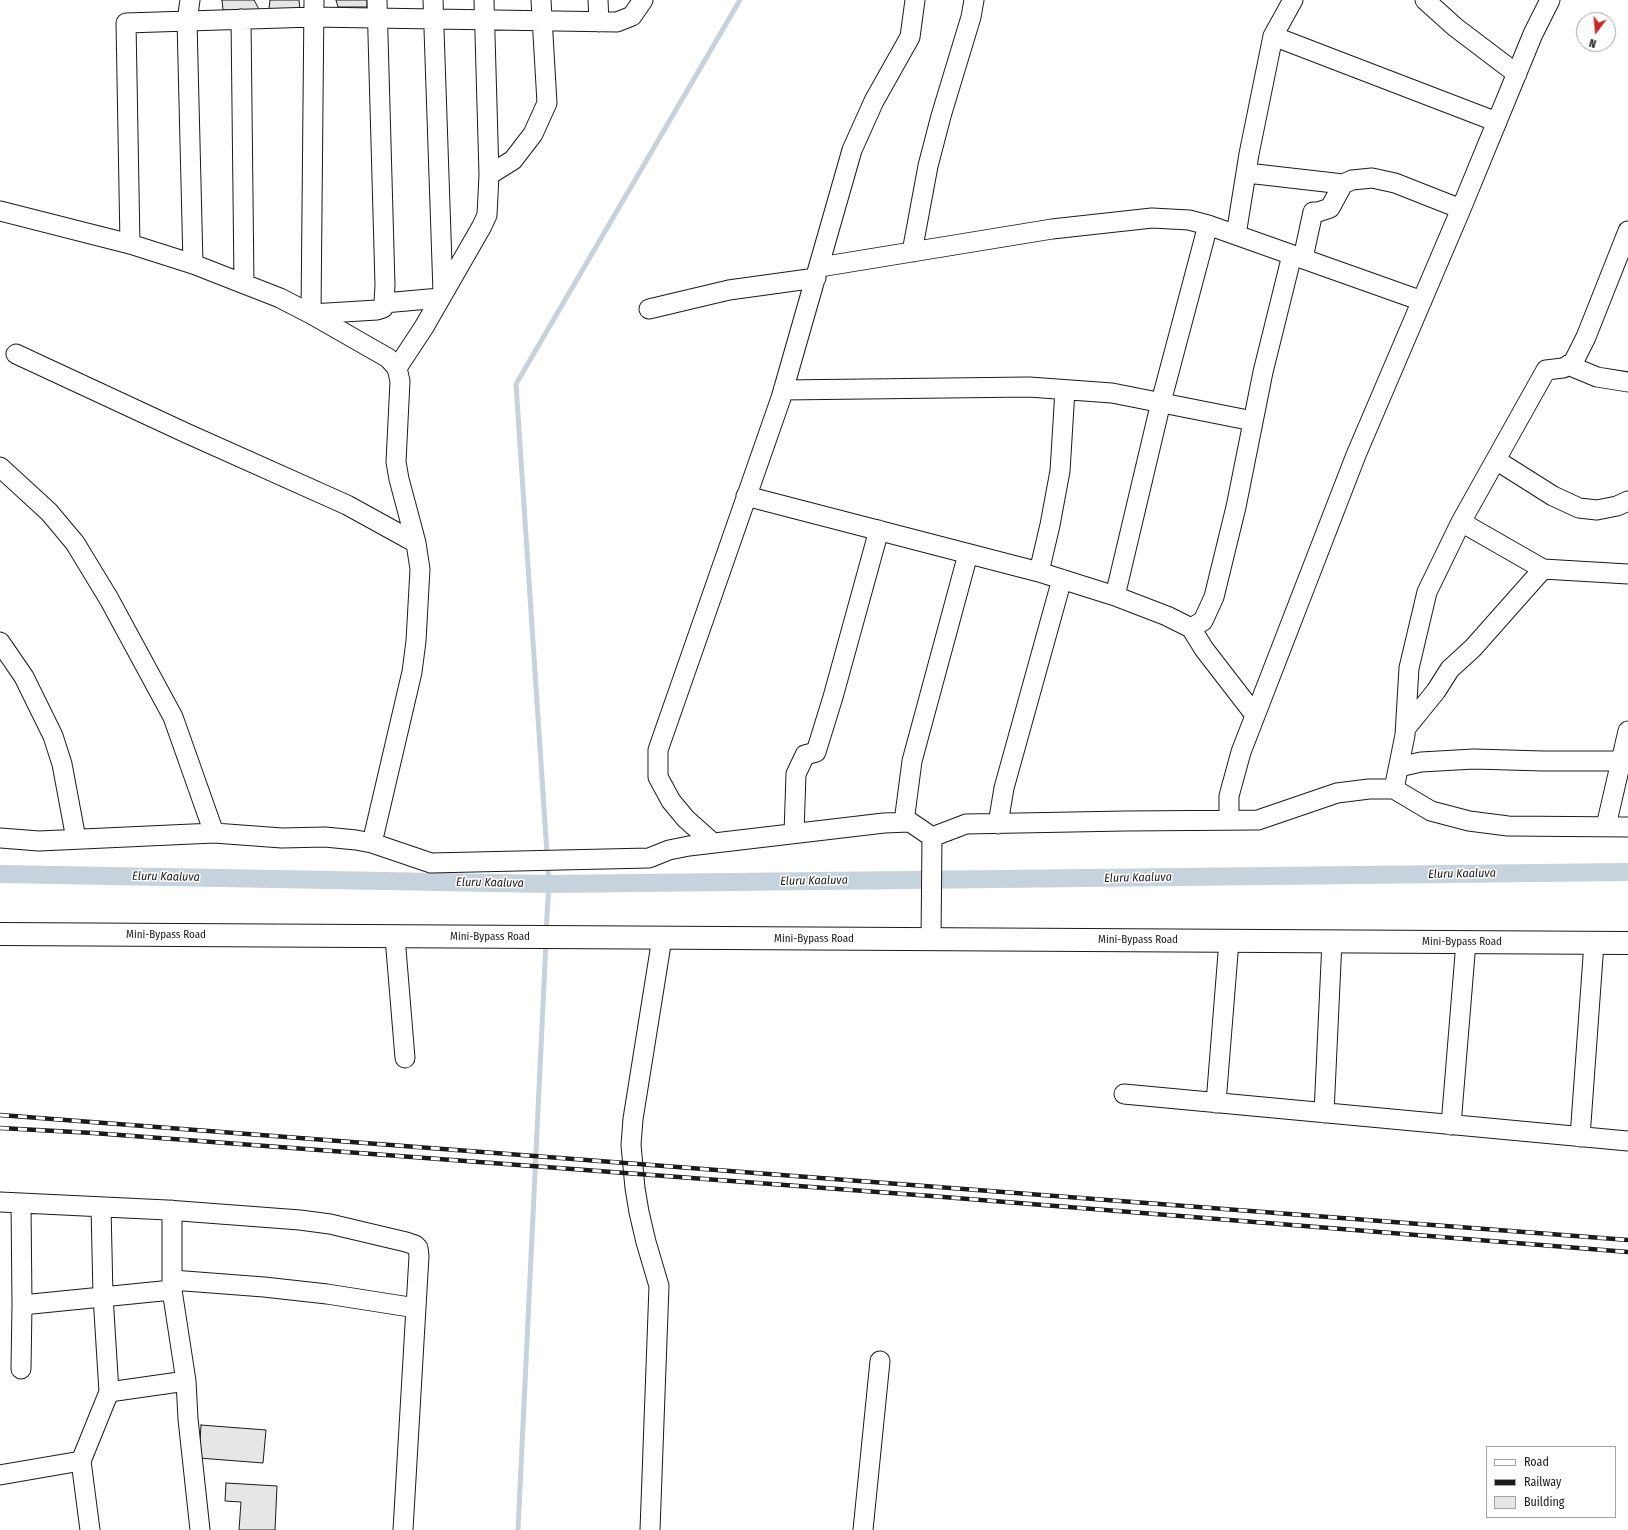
<!DOCTYPE html>
<style>
body{margin:0}
#map{position:relative;width:1628px;height:1530px;overflow:hidden;background:#fff;font-family:"Fira Sans Condensed",sans-serif}
canvas{display:block}
.legend{position:absolute;left:1486px;top:1446px;width:130px;height:72px;box-sizing:border-box;background:#fff;border:1px solid #a3a3a3;margin:0;padding:5px 7px;list-style:none;font-size:12px;color:#1a1a1a}
.legend li{display:flex;align-items:center;gap:8px;height:20px}
.legend b{width:20px;border:1px solid #a3a3a3}
.north{position:absolute;left:1576px;top:12px;width:40px;height:40px;box-sizing:border-box;background:#fff;border:1px solid #a3a3a3;border-radius:50%;rotate:196deg;font-size:11px;font-weight:700;line-height:16px;text-align:center;color:#1a1a1a}
.north::after{content:'';display:block;margin:auto;width:14px;height:18px;background:#c62828;clip-path:polygon(50% 0,100% 100%,50% 72%,0 100%)}
</style>
<div id="map">
<canvas width="1628" height="1530"></canvas>
<ul class="legend">
<li><b style="height:5px;background:#fff"></b>Road</li>
<li><b style="height:5px;background:#1a1a1a"></b>Railway</li>
<li><b style="height:11px;background:#e6e6e6"></b>Building</li>
</ul>
<div class="north">N</div>
</div>
<script>
const ctx = document.querySelector('canvas').getContext('2d');
ctx.lineJoin = 'round';
const shape = rows => new Path2D(rows.map(r => 'M' + r).join(''));
function strokePath(path, color, width, dash) { ctx.strokeStyle = color; ctx.lineWidth = width; ctx.lineCap = dash ? 'butt' : 'round'; ctx.setLineDash(dash || []); ctx.stroke(path); }
function fillPath(path, color) { ctx.fillStyle = color; ctx.fill(path, 'evenodd'); }
function write(font, color, halo, rows, align = 'center') {
  ctx.font = font + ' "Fira Sans Condensed",sans-serif'; ctx.lineWidth = 3; ctx.setLineDash([]); ctx.textBaseline = 'middle'; ctx.strokeStyle = halo; ctx.fillStyle = color; for (const [text, x, y, turn = 0] of rows) {
    ctx.save(); ctx.translate(x, y); ctx.rotate((+turn || 0) * Math.PI / 180); ctx.textAlign = isNaN(turn) ? turn : align; if (halo) ctx.strokeText(text, 0, 0); ctx.fillText(text, 0, 0); ctx.restore();
  }
}
const stream = shape([
 [546,932,549,884,516,384,740,0],
 [518,1530,546,942]
]);
const canal = shape([
 [0,874,549,884,1628,872]
]);
const building = shape([
 [222,0,254,0,260,11,223,10,222,0],
 [270,0,299,0,300,10,269,9,270,0],
 [336,0,367,0,367,7,338,7,336,0],
 [201,1425,266,1430,263,1463,199,1458,201,1425],
 [226,1483,277,1486,275,1530,239,1530,241,1502,225,1501,226,1483]
]);
const minor = shape([
 [190,0,187,21,193,264],
 [433,0,443,293],
 [598,0,599,22],
 [1425,0,1455,27,1517,74],
 [241,19,244,284],
 [1273,36,1497,122],
 [1247,173,1343,184],
 [489,175,513,160,533,134,547,103,541,0],
 [0,211,130,244,193,264,280,298,311,314,388,358,397,368,400,381,396,462,399,479,416,543,420,569,416,641,412,672,372,843],
 [1236,235,1249,154,1273,36,1293,0],
 [130,244,126,23,313,17,617,22,632,16,643,0],
 [912,252,928,166,941,116,971,17,974,0],
 [1303,258,1313,212,1318,212,1330,208,1343,184,1352,180,1372,178,1395,183,1461,209],
 [820,267,1052,229,1152,218,1189,220,1208,225,1422,301],
 [384,303,440,298],
 [649,309,729,290,816,278],
 [311,314,377,310,383,308,384,303,385,285,377,0],
 [311,314,314,0],
 [16,354,186,433,347,505,416,543],
 [1568,365,1597,377,1628,382],
 [397,368,424,327,482,226,487,215,489,175,484,0],
 [783,390,1029,387,1112,393,1253,421],
 [1496,460,1553,496,1579,508,1597,510,1617,506,1628,501],
 [0,467,49,512,75,543,109,599,173,717,214,833],
 [746,496,1039,572,1115,596,1167,616,1191,628,1204,649,1255,715],
 [1461,522,1543,569,1628,574],
 [1039,572,1050,525,1060,471,1065,390],
 [1115,596,1161,402,1208,225],
 [1191,628,1203,621,1214,597,1236,507,1263,372,1292,255],
 [0,642,24,677,53,736,62,764,76,839],
 [1406,728,1436,691,1450,669,1473,648,1543,569],
 [1399,767,1421,762,1474,759,1543,761,1628,761],
 [1394,789,1405,735,1409,668,1427,592,1461,522,1546,370,1563,368,1573,363,1586,337,1628,231],
 [1229,820,1229,796,1241,752,1356,455,1461,209,1533,34,1550,0],
 [904,822,912,761,968,554],
 [998,824,1004,788,1062,579],
 [1606,826,1628,731],
 [794,833,796,774,805,755,816,752,833,697,879,530],
 [932,837,966,824,1125,821,1258,820,1337,793,1369,789,1394,789,1431,811,1469,821,1508,826,1628,827],
 [0,838,39,841,214,833,282,838,325,837,356,840,372,843,431,863,649,858,669,850,689,846,884,823,910,822,932,837],
 [713,843,686,819,671,801,658,777,658,750,781,398,852,150,874,101,910,37,915,0],
 [395,937,405,1058],
 [931,939,932,837],
 [1124,1094,1628,1141],
 [1216,1103,1229,941],
 [1324,1113,1332,941],
 [1451,1125,1466,942],
 [1580,1137,1594,943],
 [0,1202,167,1210,300,1220,330,1224,406,1242,415,1245,418,1248,419,1256,403,1530],
 [172,1210,172,1290,186,1381,188,1419,200,1530],
 [172,1280,264,1287,327,1294,416,1308],
 [22,1305,172,1290],
 [21,1369,22,1305,21,1203],
 [109,1392,186,1381],
 [81,1461,109,1392,103,1296,101,1207],
 [0,1475,81,1461,90,1530],
 [650,1530,659,1286,646,1242,639,1212,635,1188,631,1145,633,1119,662,938],
 [863,1530,880,1361]
]);
const major = shape([
 [0,934,1628,943]
]);
const rail = shape([
 [0,1115,1628,1240],
 [0,1128,93,1133,931,1196,1628,1252]
]);
const streetNames = [
 ["Mini-Bypass Road",166,935],
 ["Mini-Bypass Road",490,937],
 ["Mini-Bypass Road",814,939],
 ["Mini-Bypass Road",1138,940],
 ["Mini-Bypass Road",1462,942]
];
const waterNames = [
 ["Eluru Kaaluva",1462,874,-1],
 ["Eluru Kaaluva",166,877,1],
 ["Eluru Kaaluva",1138,878,-1],
 ["Eluru Kaaluva",814,881,-1],
 ["Eluru Kaaluva",490,883,1]
];
strokePath(stream, '#c6d2dc', 5);
strokePath(canal, '#c6d2dc', 18);
fillPath(building, '#e6e6e6');
strokePath(building, '#1a1a1a', 1);
strokePath(minor, '#1a1a1a', 21);
strokePath(major, '#1a1a1a', 24);
strokePath(minor, '#fff', 19);
strokePath(major, '#fff', 22);
strokePath(rail, '#1a1a1a', 4.5);
strokePath(rail, '#fff', 3, [9]);
write('11px', '#1a1a1a', '#fff', streetNames);
write('italic 12px', '#1a1a1a', '#fff', waterNames);
</script>
